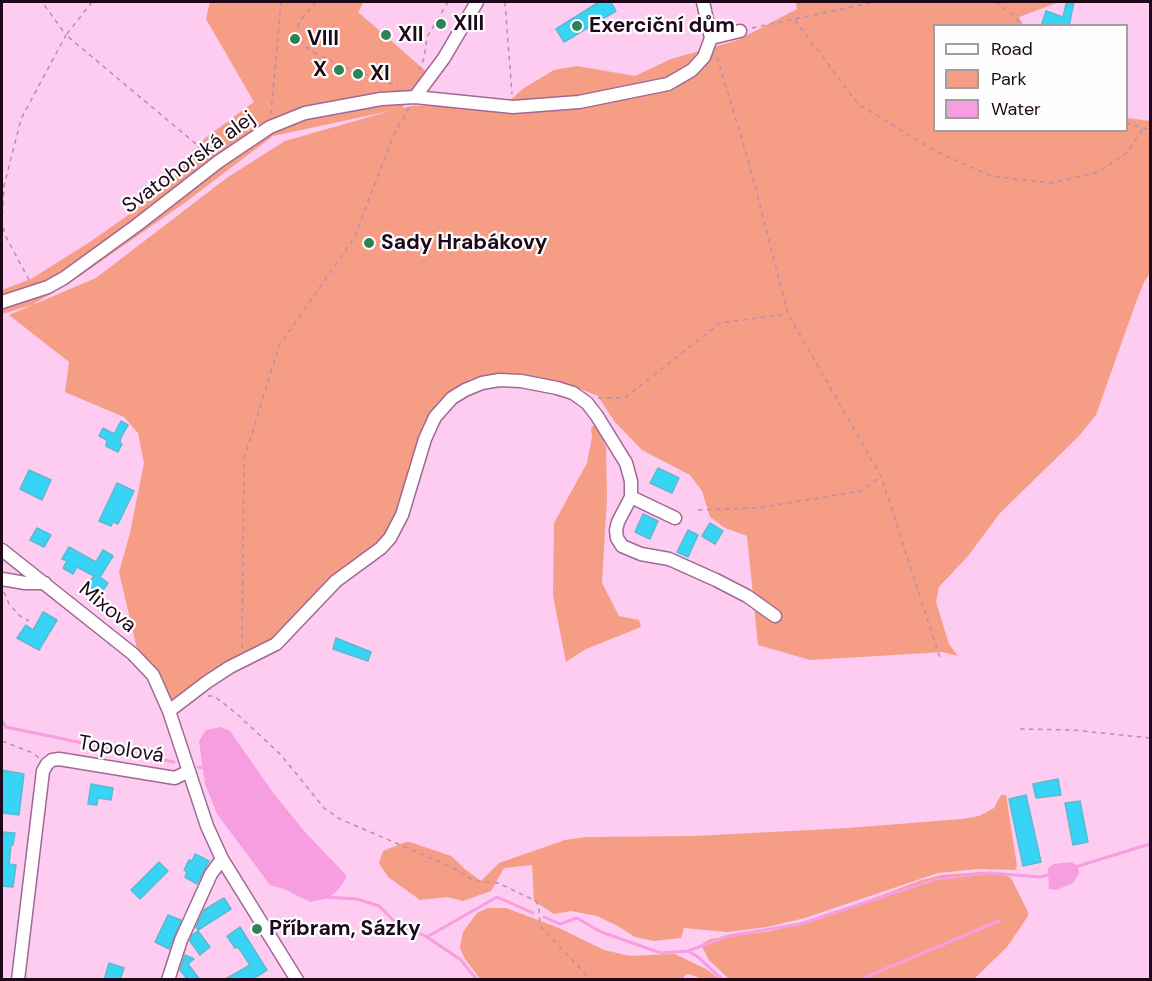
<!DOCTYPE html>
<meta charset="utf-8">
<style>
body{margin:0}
#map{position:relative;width:1152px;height:981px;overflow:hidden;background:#fdccf0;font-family:"DM Sans",sans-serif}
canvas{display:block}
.frame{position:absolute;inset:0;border:3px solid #1e091a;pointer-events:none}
.legend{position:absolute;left:933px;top:24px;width:195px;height:108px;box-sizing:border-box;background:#fefefe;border:2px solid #a49ca3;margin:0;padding:8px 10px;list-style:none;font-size:18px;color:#1e091a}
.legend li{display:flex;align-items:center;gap:12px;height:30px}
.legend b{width:30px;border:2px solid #a49ca3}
</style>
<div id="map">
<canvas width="1152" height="981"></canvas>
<div class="frame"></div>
<ul class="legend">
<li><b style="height:8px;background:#fff"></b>Road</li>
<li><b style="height:16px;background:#f59d85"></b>Park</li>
<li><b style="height:16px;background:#f69ee0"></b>Water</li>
</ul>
</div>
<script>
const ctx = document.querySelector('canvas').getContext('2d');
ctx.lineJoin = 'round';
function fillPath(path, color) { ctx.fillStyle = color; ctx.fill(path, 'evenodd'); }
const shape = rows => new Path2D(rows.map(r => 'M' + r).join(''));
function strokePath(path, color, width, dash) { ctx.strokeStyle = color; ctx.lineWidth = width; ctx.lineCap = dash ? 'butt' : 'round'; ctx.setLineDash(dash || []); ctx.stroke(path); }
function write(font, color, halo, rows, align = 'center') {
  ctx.font = font + ' "DM Sans",sans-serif'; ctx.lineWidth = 4.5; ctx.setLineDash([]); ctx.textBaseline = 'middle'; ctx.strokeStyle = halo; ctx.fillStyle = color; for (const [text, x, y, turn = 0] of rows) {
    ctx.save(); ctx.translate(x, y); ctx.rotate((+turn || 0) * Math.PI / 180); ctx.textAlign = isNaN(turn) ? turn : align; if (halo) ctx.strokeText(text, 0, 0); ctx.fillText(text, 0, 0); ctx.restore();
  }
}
const green = shape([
 [210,2,364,2,358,12,428,73,406,95,403,108,411,106,508,102,524,88,554,70,577,66,635,76,671,59,738,40,797,9,796,2,1059,2,1019,17,1023,25,934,26,934,130,1126,130,1127,118,1150,121,1150,273,1144,282,1135,305,1096,415,1079,436,1000,513,968,556,939,587,936,602,949,644,958,656,942,652,928,653,810,660,758,645,747,536,725,528,710,517,702,491,690,475,642,450,614,421,598,396,568,384,500,373,470,379,435,411,389,537,275,644,170,706,155,672,137,649,119,572,130,533,144,463,138,433,124,417,65,392,69,362,9,315,96,278,228,177,285,141,390,111,273,136,183,204,80,276,32,305,2,314,2,290,31,279,90,242,165,189,204,139,254,102,206,19],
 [597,423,606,447,607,498,602,583,619,616,639,620,641,627,586,649,566,662,553,596,554,523,587,463,592,437,591,428],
 [1001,795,1006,795,1017,866,1015,870,977,869,938,873,805,918,767,927,727,932,684,928,681,938,654,941,635,937,618,926,597,916,571,911,554,914,534,901,532,865,504,868,491,891,463,901,447,897,420,900,388,877,379,863,383,851,406,842,410,842,451,856,466,870,481,881,499,863,565,840,586,837,695,836,848,828,962,819,979,816,994,808],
 [982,872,1005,875,1011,878,1028,912,1028,916,1007,947,974,979,729,979,709,960,702,947,703,943,711,939,771,931,823,917,922,880,942,875],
 [488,908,506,908,559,928,604,950,630,956,675,954,706,969,720,979,703,979,688,974,684,976,684,980,480,979,465,959,460,948,463,932,477,913]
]);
const water = shape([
 [221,727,230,731,274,794,305,832,346,875,346,879,336,892,328,898,310,902,284,889,270,885,217,814,205,784,199,741,206,730],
 [1071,862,1078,866,1079,874,1073,883,1056,890,1049,889,1048,868,1054,864]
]);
const stream = shape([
 [2,721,6,727,174,762],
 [198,767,205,768],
 [1075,867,1150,844],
 [326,897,357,899,379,906,396,923,427,937,461,960,477,980],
 [544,917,560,924,577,918,601,932,661,953,688,951,728,936,800,924,936,879,990,873,1040,877,1051,874],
 [427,937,497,897,533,913],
 [688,951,698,957,723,980],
 [859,980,999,921]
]);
const building = shape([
 [599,2,611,2,616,11,564,42,556,29,599,2],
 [1074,2,1069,26,1041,26,1046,11,1063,17,1066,4,1074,2],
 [121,421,128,425,121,437,120,443,122,444,118,452,106,446,107,440,99,436,103,428,114,434,121,421],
 [658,468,679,478,672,493,650,483,658,468],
 [29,470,51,480,42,500,20,489,29,470],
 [117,483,134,491,118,524,113,522,111,526,99,521,117,483],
 [643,514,658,521,650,539,635,532,643,514],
 [710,523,723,531,715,544,702,536,710,523],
 [37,528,51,535,44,547,30,540,37,528],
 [688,530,698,535,688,557,677,552,688,530],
 [69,547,96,562,103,550,113,556,100,577,108,583,99,596,86,586,94,576,77,567,73,574,63,568,67,561,62,559,69,547],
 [43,612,57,620,39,650,17,638,26,625,33,630,43,612],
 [336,638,371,652,368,661,333,649,336,638],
 [2,770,24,774,19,815,2,813,2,770],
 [1058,779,1061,795,1036,798,1033,784,1058,779],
 [91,784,113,788,111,800,98,798,97,805,88,804,91,784],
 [1026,795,1041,862,1023,866,1009,799,1026,795],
 [1080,801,1088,842,1073,845,1065,803,1080,801],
 [2,832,15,833,13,845,11,845,9,864,16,865,13,887,2,886,2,832],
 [195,854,209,861,197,884,185,877,187,872,184,870,189,860,192,861,195,854],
 [159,862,168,871,140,899,131,890,159,862],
 [224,898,231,909,198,930,196,927,204,910,224,898],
 [168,915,181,920,169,949,155,942,168,915],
 [240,927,267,970,251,980,224,980,250,965,238,947,235,948,227,936,240,927],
 [198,931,210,947,200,955,190,941,192,935,198,931],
 [185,955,194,959,188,964,200,980,188,980,180,970,185,955],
 [109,963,124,968,120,980,104,980,109,963]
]);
const path = shape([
 [92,2,66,35,208,154],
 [295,2,312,2],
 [316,2,299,22,297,32,302,43,313,52,342,66,398,86],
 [505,2,512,94],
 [995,2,1014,16,1022,26],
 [795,20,858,104,937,152,991,176,1050,183,1098,172,1128,152,1143,128],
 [752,28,875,2],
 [717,57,749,163,788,314,881,476,941,661],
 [419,71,424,58,427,37,448,2],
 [271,114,281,2],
 [1126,123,1150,130],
 [29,280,5,235,2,222,4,186,21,119,66,35,42,2],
 [598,398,625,398,720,323,788,314],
 [698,510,757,508,861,491,880,477],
 [4,592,9,604,20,616,29,621],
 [242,648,244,459,279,346,354,238,394,134,409,108],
 [208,696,214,696,237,714,281,755,324,808,340,819,447,865,475,881,498,883,536,901,539,908,540,926,591,980],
 [1020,729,1073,730,1150,738],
 [2,741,33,753,39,758]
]);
const minor = shape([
 [711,38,740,31],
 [415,97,444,58,477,2],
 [2,302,48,287,64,278,137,225,218,162,270,127,305,113,381,99,415,97,513,107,579,102,668,84,692,70,704,57,711,38,703,2],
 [631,497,675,518],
 [2,550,133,654,153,675,169,711,207,826,222,859,297,980],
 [2,579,25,583,45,583],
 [169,711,207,682,230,667,276,644,336,581,381,548,390,538,402,515,425,439,435,417,452,398,465,390,482,383,499,380,521,381,557,388,573,393,587,403,597,416,626,463,631,481,631,497,618,522,616,530,617,538,622,546,641,554,669,559,716,580,747,596,775,616],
 [18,980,43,771,47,764,52,760,59,759,175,778,189,771],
 [168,980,181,940,211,874,222,859]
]);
const markers = [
 [441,24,6,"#2e8255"],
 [577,26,6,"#2e8255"],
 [386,35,6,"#2e8255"],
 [295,39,6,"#2e8255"],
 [339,70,6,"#2e8255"],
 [358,74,6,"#2e8255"],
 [369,243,6,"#2e8255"],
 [257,929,6,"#2e8255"]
];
const poiNames = [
 ["XIII",453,24],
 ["Exerciční dům",589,26],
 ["XII",398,35],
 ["VIII",307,39],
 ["X",327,70,"right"],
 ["XI",370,74],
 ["Sady Hrabákovy",381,243],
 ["Příbram, Sázky",269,929]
];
const streetNames = [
 ["Svatohorská alej",189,163,-36],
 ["Mixova",107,608,39],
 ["Topolová",121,750,9]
];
fillPath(green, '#f59d85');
fillPath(water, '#f69ee0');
strokePath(stream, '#f69ee0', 3);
fillPath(building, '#37d4f6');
strokePath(building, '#5eb8ce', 1.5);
strokePath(minor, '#a06892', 15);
strokePath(path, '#b88fae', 1.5, [4.5, 4.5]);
strokePath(minor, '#fff', 12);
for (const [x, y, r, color] of markers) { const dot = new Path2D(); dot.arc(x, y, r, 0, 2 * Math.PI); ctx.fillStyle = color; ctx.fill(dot); strokePath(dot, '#fefefe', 2); }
write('bold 21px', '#1e091a', '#fefefe', poiNames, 'left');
write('21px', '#1e091a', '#fefefe', streetNames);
</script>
